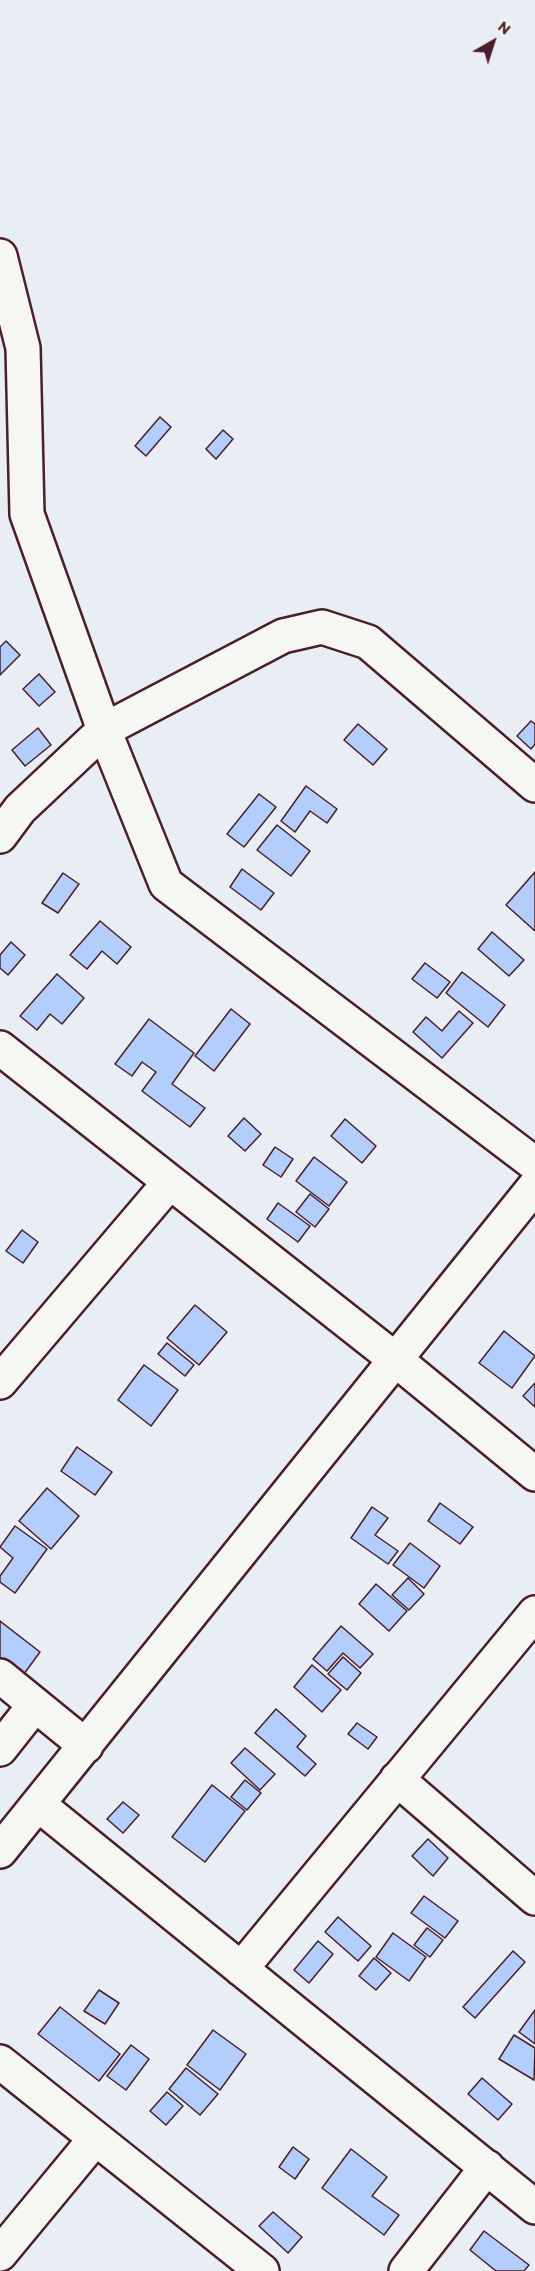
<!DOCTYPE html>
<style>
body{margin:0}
#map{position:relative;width:535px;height:2271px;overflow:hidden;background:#e9eef4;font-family:Itim,sans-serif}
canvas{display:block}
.north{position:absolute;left:463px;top:12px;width:60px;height:60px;-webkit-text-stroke:4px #f6f6f2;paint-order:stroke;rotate:39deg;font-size:16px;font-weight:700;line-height:24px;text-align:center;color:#4a1f2b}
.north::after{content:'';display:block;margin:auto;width:21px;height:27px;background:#4a1f2b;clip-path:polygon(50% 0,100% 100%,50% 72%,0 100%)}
</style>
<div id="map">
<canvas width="535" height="2271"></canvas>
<div class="north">N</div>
</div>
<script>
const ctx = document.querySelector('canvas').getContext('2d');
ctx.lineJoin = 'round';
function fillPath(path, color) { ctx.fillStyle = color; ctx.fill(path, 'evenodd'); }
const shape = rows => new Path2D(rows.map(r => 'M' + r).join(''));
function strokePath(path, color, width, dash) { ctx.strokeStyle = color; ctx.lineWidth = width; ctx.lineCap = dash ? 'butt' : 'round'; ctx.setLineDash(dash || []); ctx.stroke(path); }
const building = shape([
 [160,417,171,427,146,456,135,446,160,417],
 [223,430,233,439,216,459,206,449,223,430],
 [6,641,20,655,0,675,0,647,6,641],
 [39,674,55,692,39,706,23,689,39,674],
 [531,721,535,724,535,744,531,749,517,736,531,721],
 [358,724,387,749,373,765,344,740,358,724],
 [38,728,51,745,25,766,12,750,38,728],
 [306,786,337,809,327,823,310,811,295,832,281,821,306,786],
 [259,794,276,807,244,847,227,834,259,794],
 [277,825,310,851,291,876,257,850,277,825],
 [242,869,274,893,261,910,230,887,242,869],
 [535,872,535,931,506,905,535,872],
 [63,873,79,884,58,913,42,903,63,873],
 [100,921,131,947,117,964,102,951,87,969,70,955,100,921],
 [492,932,524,960,509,976,478,949,492,932],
 [11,942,25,955,8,975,0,968,0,955,11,942],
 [425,963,450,982,437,998,412,979,425,963],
 [462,972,505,1005,488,1027,446,993,462,972],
 [57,974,84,998,62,1024,50,1014,37,1030,20,1016,57,974],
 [231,1009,250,1024,214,1071,195,1056,231,1009],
 [459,1011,473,1023,442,1058,413,1032,426,1017,442,1031,459,1011],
 [149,1019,194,1053,172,1084,205,1108,190,1127,142,1091,156,1072,142,1062,132,1076,115,1064,149,1019],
 [244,1118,261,1134,245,1151,228,1136,244,1118],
 [345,1119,376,1146,362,1163,331,1136,345,1119],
 [275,1147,293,1159,281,1177,263,1165,275,1147],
 [314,1157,347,1182,329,1206,296,1181,314,1157],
 [310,1194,329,1209,315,1227,296,1212,310,1194],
 [278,1203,310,1226,298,1242,267,1219,278,1203],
 [22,1230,38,1242,23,1263,6,1251,22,1230],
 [195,1305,227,1332,199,1365,167,1338,195,1305],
 [504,1331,535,1356,512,1388,479,1363,504,1331],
 [167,1343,194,1365,185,1376,158,1354,167,1343],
 [144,1365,178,1390,151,1426,118,1400,144,1365],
 [535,1383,535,1407,523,1396,535,1383],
 [77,1447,112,1472,95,1495,61,1471,77,1447],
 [47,1488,79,1516,51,1549,19,1521,47,1488],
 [440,1503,473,1527,460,1544,428,1521,440,1503],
 [372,1507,388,1518,375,1535,398,1551,388,1564,351,1538,372,1507],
 [15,1526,47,1549,15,1593,0,1582,0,1576,13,1558,0,1547,15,1526],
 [410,1543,440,1566,424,1588,393,1565,410,1543],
 [408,1578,424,1594,409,1610,392,1595,408,1578],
 [376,1584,407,1611,389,1631,359,1604,376,1584],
 [0,1621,40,1652,21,1678,0,1661,0,1621],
 [341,1626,373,1654,360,1668,343,1653,327,1671,313,1659,341,1626],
 [343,1657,361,1673,347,1690,328,1674,343,1657],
 [312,1665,341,1690,322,1712,294,1687,312,1665],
 [276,1709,306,1736,297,1747,316,1764,305,1776,255,1733,276,1709],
 [357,1723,377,1737,368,1749,348,1734,357,1723],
 [245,1748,275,1774,260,1790,231,1763,245,1748],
 [245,1780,261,1793,247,1810,231,1797,245,1780],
 [212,1785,245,1811,205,1862,172,1837,212,1785],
 [123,1802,139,1815,123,1833,107,1819,123,1802],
 [428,1839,448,1858,433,1876,412,1856,428,1839],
 [424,1896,458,1921,445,1938,411,1913,424,1896],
 [338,1917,371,1946,358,1961,325,1932,338,1917],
 [427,1928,443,1940,430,1957,414,1945,427,1928],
 [393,1933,426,1957,409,1981,376,1957,393,1933],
 [318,1941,333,1954,309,1983,294,1970,318,1941],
 [513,1951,525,1962,475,2018,463,2007,513,1951],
 [374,1958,391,1973,376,1990,359,1976,374,1958],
 [99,1990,119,2003,105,2024,84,2011,99,1990],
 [60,2007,120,2054,99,2081,38,2034,60,2007],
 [535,2010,535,2044,519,2032,535,2010],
 [213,2030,246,2054,220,2090,187,2065,213,2030],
 [514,2035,535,2048,534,2080,499,2059,514,2035],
 [131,2045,149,2059,126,2090,107,2076,131,2045],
 [186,2068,218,2094,200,2115,169,2089,186,2068],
 [482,2078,512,2104,498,2120,468,2094,482,2078],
 [167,2092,183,2106,166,2125,150,2111,167,2092],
 [293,2147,309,2159,295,2179,279,2167,293,2147],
 [351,2149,387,2177,372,2196,399,2215,384,2235,322,2188,351,2149],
 [273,2212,302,2237,288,2253,259,2226,273,2212],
 [484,2231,529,2265,524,2271,496,2271,470,2250,484,2231]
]);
const minor = shape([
 [0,256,23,348,27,514,104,730,20,809,0,836],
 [535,785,368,642,322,627,283,636,104,730,166,884,535,1164],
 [0,1048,396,1360,535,1474],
 [0,1382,170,1182],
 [0,1676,86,1746],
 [0,1749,34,1706],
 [397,1779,535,1898],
 [39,1805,535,2207],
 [0,1851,535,1186],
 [241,1969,535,1613],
 [0,2062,262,2271],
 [0,2254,95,2139],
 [406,2271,487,2167]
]);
fillPath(building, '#b4cefc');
strokePath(building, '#4a1f2b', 1.5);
strokePath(minor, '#4a1f2b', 38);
strokePath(minor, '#f6f6f2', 33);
</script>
